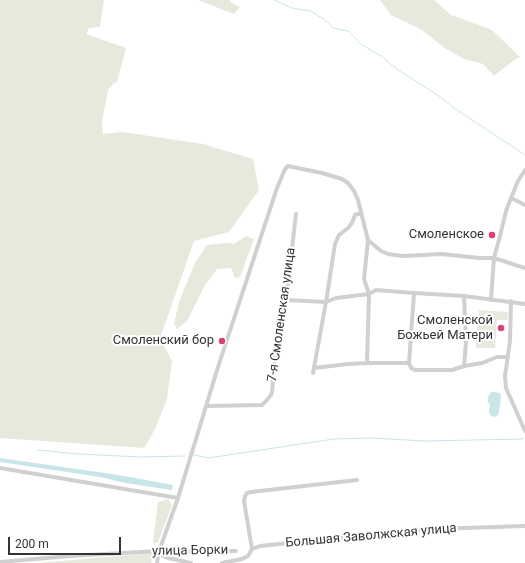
<!DOCTYPE html>
<meta charset="utf-8">
<style>
body{margin:0}
#map{position:relative;width:525px;height:563px;overflow:hidden;background:#fff;font-family:Roboto,sans-serif}
canvas{display:block}
.scale{position:absolute;left:8px;top:537px;width:113px;height:18px;box-sizing:border-box;border:2px solid #333;border-top:0;padding-left:5px;font-size:12px;line-height:14px;white-space:nowrap;color:#333;-webkit-text-stroke:3px #fff;paint-order:stroke}
</style>
<div id="map">
<canvas width="525" height="563"></canvas>
<div class="scale">200 m</div>
</div>
<script>
const ctx = document.querySelector('canvas').getContext('2d');
ctx.lineJoin = 'round';
function fillPath(path, color) { ctx.fillStyle = color; ctx.fill(path, 'evenodd'); }
const shape = rows => new Path2D(rows.map(r => 'M' + r).join(''));
function strokePath(path, color, width, dash) { ctx.strokeStyle = color; ctx.lineWidth = width; ctx.lineCap = dash ? 'butt' : 'round'; ctx.setLineDash(dash || []); ctx.stroke(path); }
function write(font, color, halo, rows, align = 'center') {
  ctx.font = font + ' Roboto,sans-serif'; ctx.lineWidth = 4; ctx.setLineDash([]); ctx.textBaseline = 'middle'; ctx.strokeStyle = halo; ctx.fillStyle = color; for (const [text, x, y, turn = 0] of rows) {
    ctx.save(); ctx.translate(x, y); ctx.rotate((+turn || 0) * Math.PI / 180); ctx.textAlign = isNaN(turn) ? turn : align; if (halo) ctx.strokeText(text, 0, 0); ctx.fillText(text, 0, 0); ctx.restore();
  }
}
const green = shape([
 [0,0,104,0,100,27,89,28,86,34,126,48,117,82,114,83,108,90,102,121,103,134,122,132,203,144,253,159,259,190,229,232,194,241,160,338,172,361,167,399,155,429,144,448,0,438],
 [198,0,230,0,230,2,240,7,234,14],
 [380,0,434,0,451,15,492,30,520,57,516,59,509,64,494,76,483,64,464,59,446,49,422,30,391,15],
 [246,236,254,239,240,277,235,278,231,268,217,269,205,285,187,321,177,329,174,324,179,302,195,263,207,245,227,243,234,244],
 [479,310,508,312,507,320,497,320,495,348,476,348,476,336],
 [168,499,172,505,158,542,153,544,158,502],
 [155,553,151,563,36,563]
]);
const water = shape([
 [491,392,495,392,500,393,501,398,499,412,498,415,495,417,491,416,489,412,490,405,488,402,488,397],
 [0,458,105,473,130,477,173,485,172,490,125,483,100,477,0,462]
]);
const stream = shape([
 [274,0,292,8,311,11,325,20,333,28,348,31,361,44,381,56,398,70,439,96,454,108,525,155],
 [38,450,79,454,141,457,185,456],
 [194,455,208,458,334,439,372,438,424,441,523,439]
]);
const minor = shape([
 [511,198,525,205],
 [286,300,326,302,336,298,369,294,376,290,414,293,464,296,525,304],
 [491,300,494,258,500,236,506,211,511,198,518,181,525,170],
 [511,301,510,341,505,376,506,388,525,431],
 [367,363,369,294,364,279,368,240],
 [409,363,414,293],
 [464,366,466,343,464,296],
 [314,368,348,364,367,363,409,363,411,368,415,370,452,370,464,366,482,363,497,357,508,357],
 [313,373,326,302,335,244,339,235,348,228,352,223,355,215,361,213],
 [207,406,262,405,266,401,271,395,272,392,276,346,286,300,296,214],
 [0,468,178,498],
 [252,549,244,501,245,496,247,493,251,492,357,480],
 [159,551,163,556,168,558,191,563],
 [0,562,70,556,159,551,167,551,172,552,236,551],
 [157,563,159,551,163,540,178,498,218,367,277,188,285,169,288,166,322,173,342,179,348,183,354,191,358,200,368,240,381,251,388,254,402,256,442,254,479,258,494,258,525,268],
 [222,563,242,559,248,556,252,549,260,546,415,530,432,530,434,529,525,526]
]);
const markers = [
 [492,235,4,"#df3f75"],
 [501,328,4,"#df3f75"],
 [222,341,4,"#df3f75"]
];
const poiNames = [
 ["Смоленское",484,235],
 ["Смоленской",493,321],
 ["Божьей Матери",493,336],
 ["Смоленский бор",214,341]
];
const streetNames = [
 ["7-я Смоленская улица",282,315,-82],
 ["Большая Заволжская улица",371,536,-5],
 ["улица Борки",190,551,-1]
];
fillPath(green, '#e6e9dc');
fillPath(water, '#cae5e9');
strokePath(stream, '#cae5e9', 1);
strokePath(minor, '#d0d0d0', 4);
for (const [x, y, r, color] of markers) { const dot = new Path2D(); dot.arc(x, y, r, 0, 2 * Math.PI); ctx.fillStyle = color; ctx.fill(dot); strokePath(dot, '#fff', 1.5); }
write('13px', '#333', '#fff', poiNames, 'right');
write('13px', '#333', '#fff', streetNames);
</script>
